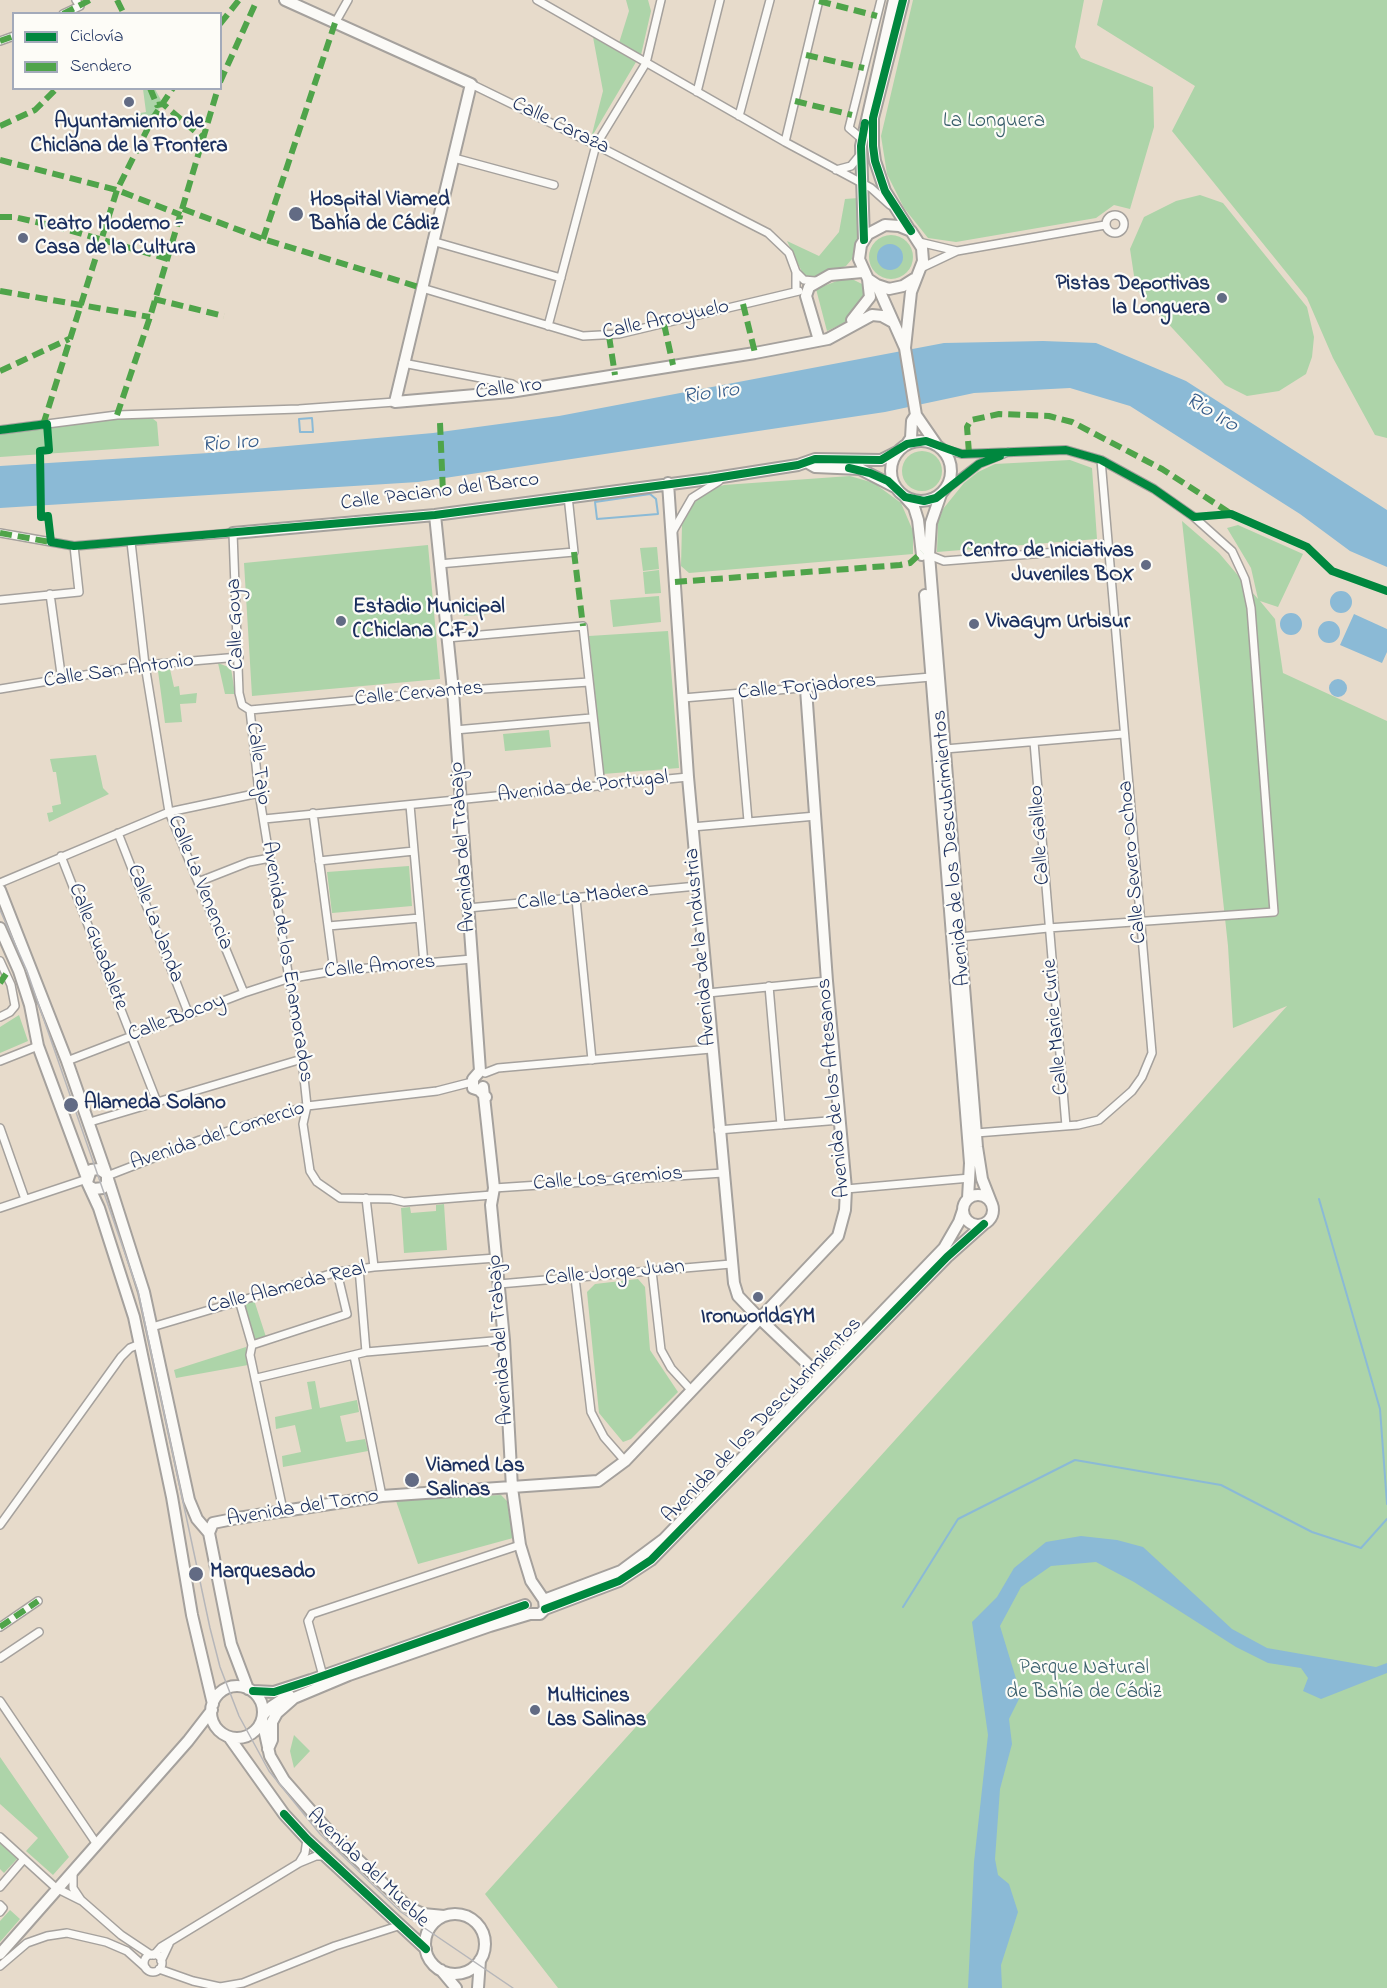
<!DOCTYPE html>
<meta charset="utf-8">
<style>
body{margin:0}
#map{position:relative;width:1387px;height:1988px;overflow:hidden;background:#e7dbcb;font-family:"Indie Flower",sans-serif}
canvas{display:block}
.legend{position:absolute;left:12px;top:12px;width:210px;height:78px;box-sizing:border-box;background:#fdfcf7;border:2px solid #a3aaba;margin:0;padding:8px 10px;list-style:none;font-size:18px;color:#1b2f5e}
.legend li{display:flex;align-items:center;gap:12px;height:30px}
.legend b{width:30px;border:2px solid #a3aaba}
</style>
<div id="map">
<canvas width="1387" height="1988"></canvas>
<ul class="legend">
<li><b style="height:8px;background:#00873e"></b>Ciclovía</li>
<li><b style="height:8px;background:#4fa44a"></b>Sendero</li>
</ul>
</div>
<script>
const ctx = document.querySelector('canvas').getContext('2d');
ctx.lineJoin = 'round';
function fillPath(path, color) { ctx.fillStyle = color; ctx.fill(path, 'evenodd'); }
const shape = rows => new Path2D(rows.map(r => 'M' + r).join(''));
function strokePath(path, color, width, dash) { ctx.strokeStyle = color; ctx.lineWidth = width; ctx.lineCap = dash ? 'butt' : 'round'; ctx.setLineDash(dash || []); ctx.stroke(path); }
function write(font, color, halo, rows, align = 'center') {
  ctx.font = font + ' "Indie Flower",sans-serif'; ctx.lineWidth = 4.5; ctx.setLineDash([]); ctx.textBaseline = 'middle'; ctx.strokeStyle = halo; ctx.fillStyle = color; for (const [text, x, y, turn = 0] of rows) {
    ctx.save(); ctx.translate(x, y); ctx.rotate((+turn || 0) * Math.PI / 180); ctx.textAlign = isNaN(turn) ? turn : align; if (halo) ctx.strokeText(text, 0, 0); ctx.fillText(text, 0, 0); ctx.restore();
  }
}
const green = shape([
 [626,0,648,0,651,11,641,55,619,43,629,11],
 [913,0,1084,0,1075,47,1081,58,1153,87,1154,127,1130,209,1114,205,1096,218,956,242,928,238,904,208,887,174,881,136],
 [1103,0,1387,0,1387,438,1375,435,1333,358,1307,298,1172,131,1195,86,1097,25],
 [593,37,636,62,591,138,603,91],
 [143,89,155,89,161,100,165,100,153,118,134,116,134,114,146,112],
 [1200,195,1223,203,1307,307,1314,337,1312,357,1306,374,1279,391,1247,396,1225,385,1136,289,1130,249,1144,217,1176,201],
 [858,198,857,238,852,259,846,266,810,278,803,274,787,241,819,256,839,232,845,199],
 '869 257a22 22 0 1 1 44 0a22 22 0 1 1-44 0Z',
 [842,279,852,279,864,285,865,295,848,321,827,331,816,289],
 [117,415,152,418,157,422,159,446,0,457,0,430],
 '902 471a20 20 0 1 1 40 0a20 20 0 1 1-40 0Z',
 [1070,460,1092,468,1097,539,937,552,938,522,943,509,964,483,978,472,995,464],
 [850,476,874,483,901,503,913,531,913,554,689,573,681,566,682,525,694,503,711,489,724,485],
 [1182,521,1219,553,1258,599,1251,568,1227,528,1238,525,1303,554,1278,607,1260,601,1275,619,1283,673,1387,721,1387,1988,558,1988,485,1894,1287,1006,1233,1028,1228,946],
 [428,545,440,679,252,696,244,563],
 [657,547,659,569,643,571,640,548],
 [659,570,661,593,645,594,643,572],
 [659,596,661,622,613,627,610,600],
 [486,602,488,614,464,616,463,605],
 [668,631,679,768,603,774,589,636],
 [218,663,231,668,235,694,225,694],
 [170,669,174,687,179,686,180,695,197,693,196,703,180,704,182,722,165,723,158,671],
 [549,730,551,747,505,751,503,734],
 [96,755,103,788,109,794,49,822,47,813,53,812,52,806,61,804,56,772,53,772,50,759],
 [409,866,412,906,332,913,327,872],
 [19,1015,28,1041,0,1053,0,1027],
 [444,1204,447,1250,404,1253,401,1208,410,1207,411,1213,436,1211,436,1205],
 [638,1279,645,1287,650,1350,678,1392,631,1439,623,1442,599,1413,587,1292,595,1284],
 [254,1300,266,1337,254,1341,242,1304],
 [246,1347,248,1365,176,1378,174,1370],
 [315,1381,320,1408,357,1400,359,1412,340,1416,346,1442,365,1439,368,1451,283,1467,282,1456,301,1452,295,1425,276,1429,275,1417,312,1409,307,1382],
 [501,1495,507,1501,513,1538,418,1564,396,1501],
 [294,1735,310,1751,294,1768,290,1751],
 [0,1757,69,1857,53,1875,26,1851,38,1838,0,1804],
 [0,1843,17,1859,4,1873,0,1869],
 [10,1910,20,1919,0,1942,0,1921]
]);
const water = shape([
 '877 257a13 13 0 1 1 26 0a13 13 0 1 1-26 0Z',
 [1043,341,1096,343,1186,381,1387,510,1387,567,1350,551,1300,514,1130,406,1070,388,974,393,885,412,418,482,0,508,0,466,209,453,433,433,559,416,944,343],
 '1330 602a11 11 0 1 1 22 0a11 11 0 1 1-22 0Z',
 '1280 624a11 11 0 1 1 22 0a11 11 0 1 1-22 0Z',
 [1354,614,1387,629,1387,652,1382,663,1340,645],
 '1318 632a11 11 0 1 1 22 0a11 11 0 1 1-22 0Z',
 '1329 688a9 9 0 1 1 18 0a9 9 0 1 1-18 0Z',
 [1081,1536,1117,1540,1143,1547,1232,1629,1267,1648,1376,1667,1387,1663,1387,1673,1321,1699,1303,1691,1308,1678,1301,1668,1268,1663,1236,1647,1134,1582,1096,1562,1051,1566,1021,1587,1000,1626,1021,1695,1009,1719,1012,1744,1000,1789,995,1859,998,1875,1009,1884,1018,1912,1001,1965,1002,1988,968,1988,974,1862,988,1735,972,1622,997,1597,1014,1568,1046,1542]
]);
const stream = shape([
 [312,418,313,432,300,432,299,419,312,418],
 [650,494,656,499,658,514,597,519,595,502,650,494],
 [1319,1199,1380,1409,1387,1504],
 [903,1607,958,1519,1075,1460,1221,1485,1312,1532,1361,1548,1387,1519]
]);
const street = shape([
 [537,0,785,142,871,188,890,205],
 [63,14,80,6,76,0],
 [335,23,348,0],
 [0,41,14,36],
 [471,84,596,145,768,233,789,253,796,272,796,291],
 [697,92,720,0],
 [739,116,770,0],
 [862,139,849,128,881,0],
 [785,142,819,0],
 [454,158,554,185],
 [836,170,851,166,860,155],
 '1106 224a9 9 0 1 1 18 0a9 9 0 1 1-18 0Z',
 [432,241,561,278],
 [919,242,957,251],
 [921,268,957,251,1105,225],
 [796,272,804,280,815,281],
 [422,288,583,336,619,334,799,291],
 [548,326,596,145,646,63,661,0],
 [403,363,512,384,520,389],
 [0,430,117,415,299,409,395,402],
 [943,449,962,454,1066,450,1101,460,1154,489,1194,517,1232,551,1245,579,1251,608,1274,912,1048,928,960,937],
 [945,490,979,464,1008,452],
 [673,531,692,498,719,481],
 [0,533,74,546,233,533,239,693,242,705,250,710],
 [131,542,145,665,169,812,244,993],
 [929,555,944,561,1108,548],
 [439,564,574,552,568,496],
 [50,594,62,681],
 [0,600,79,592,74,546],
 [447,638,583,626,601,787],
 [0,689,145,665,239,657],
 [737,694,748,821],
 [683,698,931,677],
 [250,710,259,793,302,1059,307,1106,303,1124,310,1171,317,1182,340,1198,391,1199,404,1202,492,1195],
 [250,710,453,691,589,682],
 [455,730,591,718],
 [1034,742,1066,1126],
 [945,749,1123,734],
 [410,805,424,964],
 [313,813,334,971],
 [264,819,688,777],
 [692,827,816,816],
 [118,833,189,1015],
 [61,856,157,1102],
 [319,861,414,851],
 [198,882,249,862,270,858],
 [0,883,169,812,259,793],
 [576,899,592,1060],
 [468,908,697,886],
 [328,926,420,918],
 [0,961,11,985,15,1006,10,1012,0,1017],
 [769,986,781,1125],
 [708,993,827,981],
 [0,1061,38,1046],
 [67,1061,244,993,287,979,334,971,472,959],
 [485,1073,498,1068,711,1049],
 [90,1122,302,1059],
 [0,1128,25,1199],
 [718,1130,840,1120],
 [976,1133,1078,1125,1099,1120,1132,1091,1142,1077,1152,1053,1101,460],
 [107,1176,200,1140,307,1106,437,1091,472,1082],
 [494,1188,723,1173],
 [846,1189,970,1178],
 [366,1198,374,1267],
 [0,1208,87,1179],
 [359,1268,366,1352],
 [652,1271,661,1350,671,1368,692,1391],
 [575,1278,591,1412,604,1437,625,1461],
 [499,1284,731,1264],
 [239,1300,252,1345,250,1355,283,1510],
 [152,1327,337,1272,374,1267,496,1258],
 [252,1345,347,1314,337,1272],
 [354,1356,382,1496],
 [257,1378,366,1352,504,1340],
 [0,1525,121,1357,130,1348,140,1344],
 [0,1627,38,1601],
 [0,1658,39,1632],
 [323,1676,308,1621,312,1614,520,1545],
 [0,1701,96,1843],
 [0,1837,56,1888,80,1900],
 [299,1863,305,1853,307,1839],
 [73,1872,73,1888,81,1900,121,1935,151,1955],
 [0,1887,24,1859],
 [0,1905,3,1908,0,1912],
 '144 1963a9 9 0 1 1 18 0a9 9 0 1 1-18 0Z',
 [154,1955,161,1947,299,1863,316,1856,325,1856],
 [161,1961,169,1944],
 [0,1966,27,1943,47,1936,67,1933,106,1942,127,1951,146,1968],
 [159,1969,193,1981,220,1987,243,1983,335,1946,398,1926]
]);
const secondary = shape([
 [285,0,471,84,395,402,510,392,755,353,828,339,872,315,882,316,893,322],
 [903,0,873,118,873,146,875,161,885,191,909,229],
 [864,240,861,146,894,0],
 [877,285,905,348,916,415],
 [852,320,870,297,868,279],
 [819,340,806,296,809,287,830,275,862,272],
 [905,348,911,292,923,261,922,248,911,231,899,226,885,225,868,234,861,245,859,259,868,279,877,285,889,289,903,286,914,279],
 [916,415,936,444],
 '891 471a30 30 0 1 1 60 0a30 30 0 1 1-60 0Z',
 [907,444,911,438,912,421,916,415],
 [808,463,815,467,860,469,895,487],
 [668,483,688,777,734,1283,738,1296,759,1318,820,1376],
 [941,494,931,523,929,555,977,1147,982,1179,991,1202],
 [905,497,914,507,918,520,922,555],
 [435,515,453,691,480,1071],
 [233,533,435,515,709,479,798,465,815,459,881,460,897,452],
 [925,595,970,1163,968,1198],
 [0,890,67,1061,107,1176,107,1183,103,1188,94,1189,89,1186],
 [0,928,19,971,30,1005,38,1046,87,1178],
 [480,1071,473,1079,473,1088,479,1090,486,1097],
 [105,1173,99,1169,91,1170,87,1182,99,1208,134,1317,172,1497,192,1615,213,1704],
 [108,1179,144,1292,189,1500,197,1519,209,1533,231,1644,248,1689],
 '963 1210a15 15 0 1 1 30 0a15 15 0 1 1-30 0Z',
 [209,1533,213,1523,238,1518,382,1496,598,1481,625,1461,838,1236,845,1210,846,1189,827,981,806,689],
 [544,1600,621,1571,664,1539,944,1248,959,1222,963,1210],
 [545,1609,619,1581,651,1560,947,1257,984,1224],
 '211 1712a26 26 0 1 1 52 0a26 26 0 1 1-52 0Z',
 [253,1691,274,1692,311,1680,525,1605],
 [263,1715,271,1707,289,1695],
 [262,1720,270,1756,284,1780,333,1836,408,1907,423,1914,444,1916],
 [229,1737,284,1814,307,1839,426,1949],
 [268,1749,272,1740,272,1722,277,1713,294,1698,349,1675,490,1626,530,1614,540,1614,545,1609,544,1600,531,1581,520,1545,512,1488,504,1340,491,1205,494,1188,483,1087],
 '425 1944a30 30 0 1 1 60 0a30 30 0 1 1-60 0Z',
 [0,1954,188,1741,212,1710],
 [441,1970,456,1988],
 [478,1988,480,1960]
]);
const tram = shape([
 [0,910,27,971,138,1291,210,1628,220,1667,239,1716,269,1771,320,1834,401,1912,513,1988]
]);
const quiet = shape([
 [117,0,124,14],
 [819,1,877,16],
 [63,14,90,0],
 [220,24,239,0],
 [0,41,14,36],
 [806,55,864,68],
 [220,82,257,0],
 [150,88,157,105,163,104,203,138],
 [795,101,852,115],
 [0,126,35,110,57,88],
 [0,160,117,190,181,215],
 [183,209,263,239,422,288],
 [0,217,14,217,58,227,168,259],
 [263,239,335,23],
 [0,291,150,317],
 [154,299,224,316],
 [743,304,755,353],
 [664,324,673,365],
 [609,336,615,375],
 [0,371,69,339],
 [117,415,150,317,218,88],
 [440,423,443,493],
 [43,425,117,190,153,118,173,88],
 [969,453,967,427,971,420,999,414,1049,416,1072,422,1162,469,1230,513],
 [0,533,56,543],
 [574,552,583,626],
 [675,582,900,565,910,563,922,552],
 [0,983,6,974],
 [0,1627,38,1601]
]);
const cycleway = shape([
 [903,0,873,118,873,146,875,161,885,191,911,231],
 [864,240,861,146,865,123],
 [0,430,47,424,49,450,40,451,41,517,48,516,51,542,74,546,435,515,709,479,798,465,815,459,881,460,907,444,926,441,962,454,1066,450,1101,460,1154,489,1194,517,1231,514,1307,547,1332,571,1387,591],
 [849,468,870,473,888,481,905,497,924,501,936,498,979,464,1000,456],
 [545,1609,619,1581,651,1560,947,1257,984,1224],
 [253,1691,274,1692,311,1680,525,1605],
 [284,1814,307,1839,426,1949]
]);
const markers = [
 [129,102,6,"#626b84"],
 [296,214,8,"#626b84"],
 [23,238,6,"#626b84"],
 [1222,298,6,"#626b84"],
 [1146,565,6,"#626b84"],
 [341,621,6,"#626b84"],
 [974,624,6,"#626b84"],
 [71,1105,8,"#626b84"],
 [758,1297,6,"#626b84"],
 [412,1480,8,"#626b84"],
 [196,1574,8,"#626b84"],
 [535,1710,6,"#626b84"]
];
const parkNames = [
 ["La Longuera",994,123],
 ["Parque Natural",1084,1670],
 ["de Bahía de Cádiz",1084,1694]
];
const poiNames = [
 ["Ayuntamiento de",129,124,"center"],
 ["Chiclana de la Frontera",129,148,"center"],
 ["Hospital Viamed",310,202],
 ["Bahía de Cádiz",310,226],
 ["Teatro Moderno -",35,226],
 ["Casa de la Cultura",35,250],
 ["Pistas Deportivas",1210,286,"right"],
 ["la Longuera",1210,310,"right"],
 ["Centro de Iniciativas",1134,553,"right"],
 ["Juveniles BOX",1134,577,"right"],
 ["Estadio Municipal",353,609],
 ["(Chiclana C.F.)",353,633],
 ["VivaGym Urbisur",986,624],
 ["Alameda Solano",84,1105],
 ["IronworldGYM",758,1319,"center"],
 ["Viamed Las",426,1468],
 ["Salinas",426,1492],
 ["Marquesado",210,1574],
 ["Multicines",547,1698],
 ["Las Salinas",547,1722]
];
const streetNames = [
 ["Calle Caraza",560,127,26],
 ["Calle Arroyuelo",666,321,-12],
 ["Calle Iro",509,390,-7],
 ["Calle Paciano del Barco",440,493,-7],
 ["Calle Goya",237,624,-92],
 ["Calle San Antonio",119,672,-8],
 ["Calle Forjadores",807,688,-5],
 ["Calle Cervantes",419,695,-5],
 ["Calle Tajo",257,764,82],
 ["Avenida de Portugal",583,788,-6],
 ["Calle Galileo",1041,835,-94],
 ["Avenida del Trabajo",464,847,-94],
 ["Avenida de los Descubrimientos",953,848,-95],
 ["Calle Severo Ochoa",1134,862,-95],
 ["Calle La Venencia",199,883,68],
 ["Calle La Madera",583,898,-6],
 ["Calle La Janda",154,924,69],
 ["Calle Guadalete",97,947,69],
 ["Avenida de la Industria",702,947,-95],
 ["Avenida de los Enamorados",286,962,81],
 ["Calle Amores",380,968,-5],
 ["Calle Bocoy",177,1019,-21],
 ["Calle Marie Curie",1057,1027,-95],
 ["Avenida de los Artesanos",835,1088,-95],
 ["Avenida del Comercio",218,1137,-18],
 ["Calle Los Gremios",608,1180,-4],
 ["Calle Jorge Juan",615,1274,-5],
 ["Calle Alameda Real",287,1289,-14],
 ["Avenida del Trabajo",502,1340,-94],
 ["Avenida de los Descubrimientos",763,1421,-46],
 ["Avenida del Torno",303,1509,-9],
 ["Avenida del Mueble",367,1869,44]
];
const waterNames = [
 ["Rio Iro",711,395,-8],
 ["Rio Iro",1211,414,31],
 ["Rio Iro",230,445,-4]
];
fillPath(green, '#add4a9');
fillPath(water, '#8bbad6');
strokePath(stream, '#8bbad6', 2);
strokePath(street, '#a5a19d', 10);
strokePath(secondary, '#a5a19d', 14);
strokePath(street, '#fbfaf7', 7);
strokePath(secondary, '#fbfaf7', 10);
strokePath(tram, '#b6b6b9', 1.5);
strokePath(quiet, '#4fa44a', 6, [12, 6]);
strokePath(cycleway, '#00873e', 8);
for (const [x, y, r, color] of markers) { const dot = new Path2D(); dot.arc(x, y, r, 0, 2 * Math.PI); ctx.fillStyle = color; ctx.fill(dot); strokePath(dot, '#fdfcf7', 2); }
write('21px', '#395f6c', '#fdfcf7', parkNames);
write('bold 21px', '#1b2f5e', '#fdfcf7', poiNames, 'left');
write('21px', '#1b2f5e', '#fdfcf7', streetNames);
write('italic 22px', '#355b8a', '#fdfcf7', waterNames);
</script>
